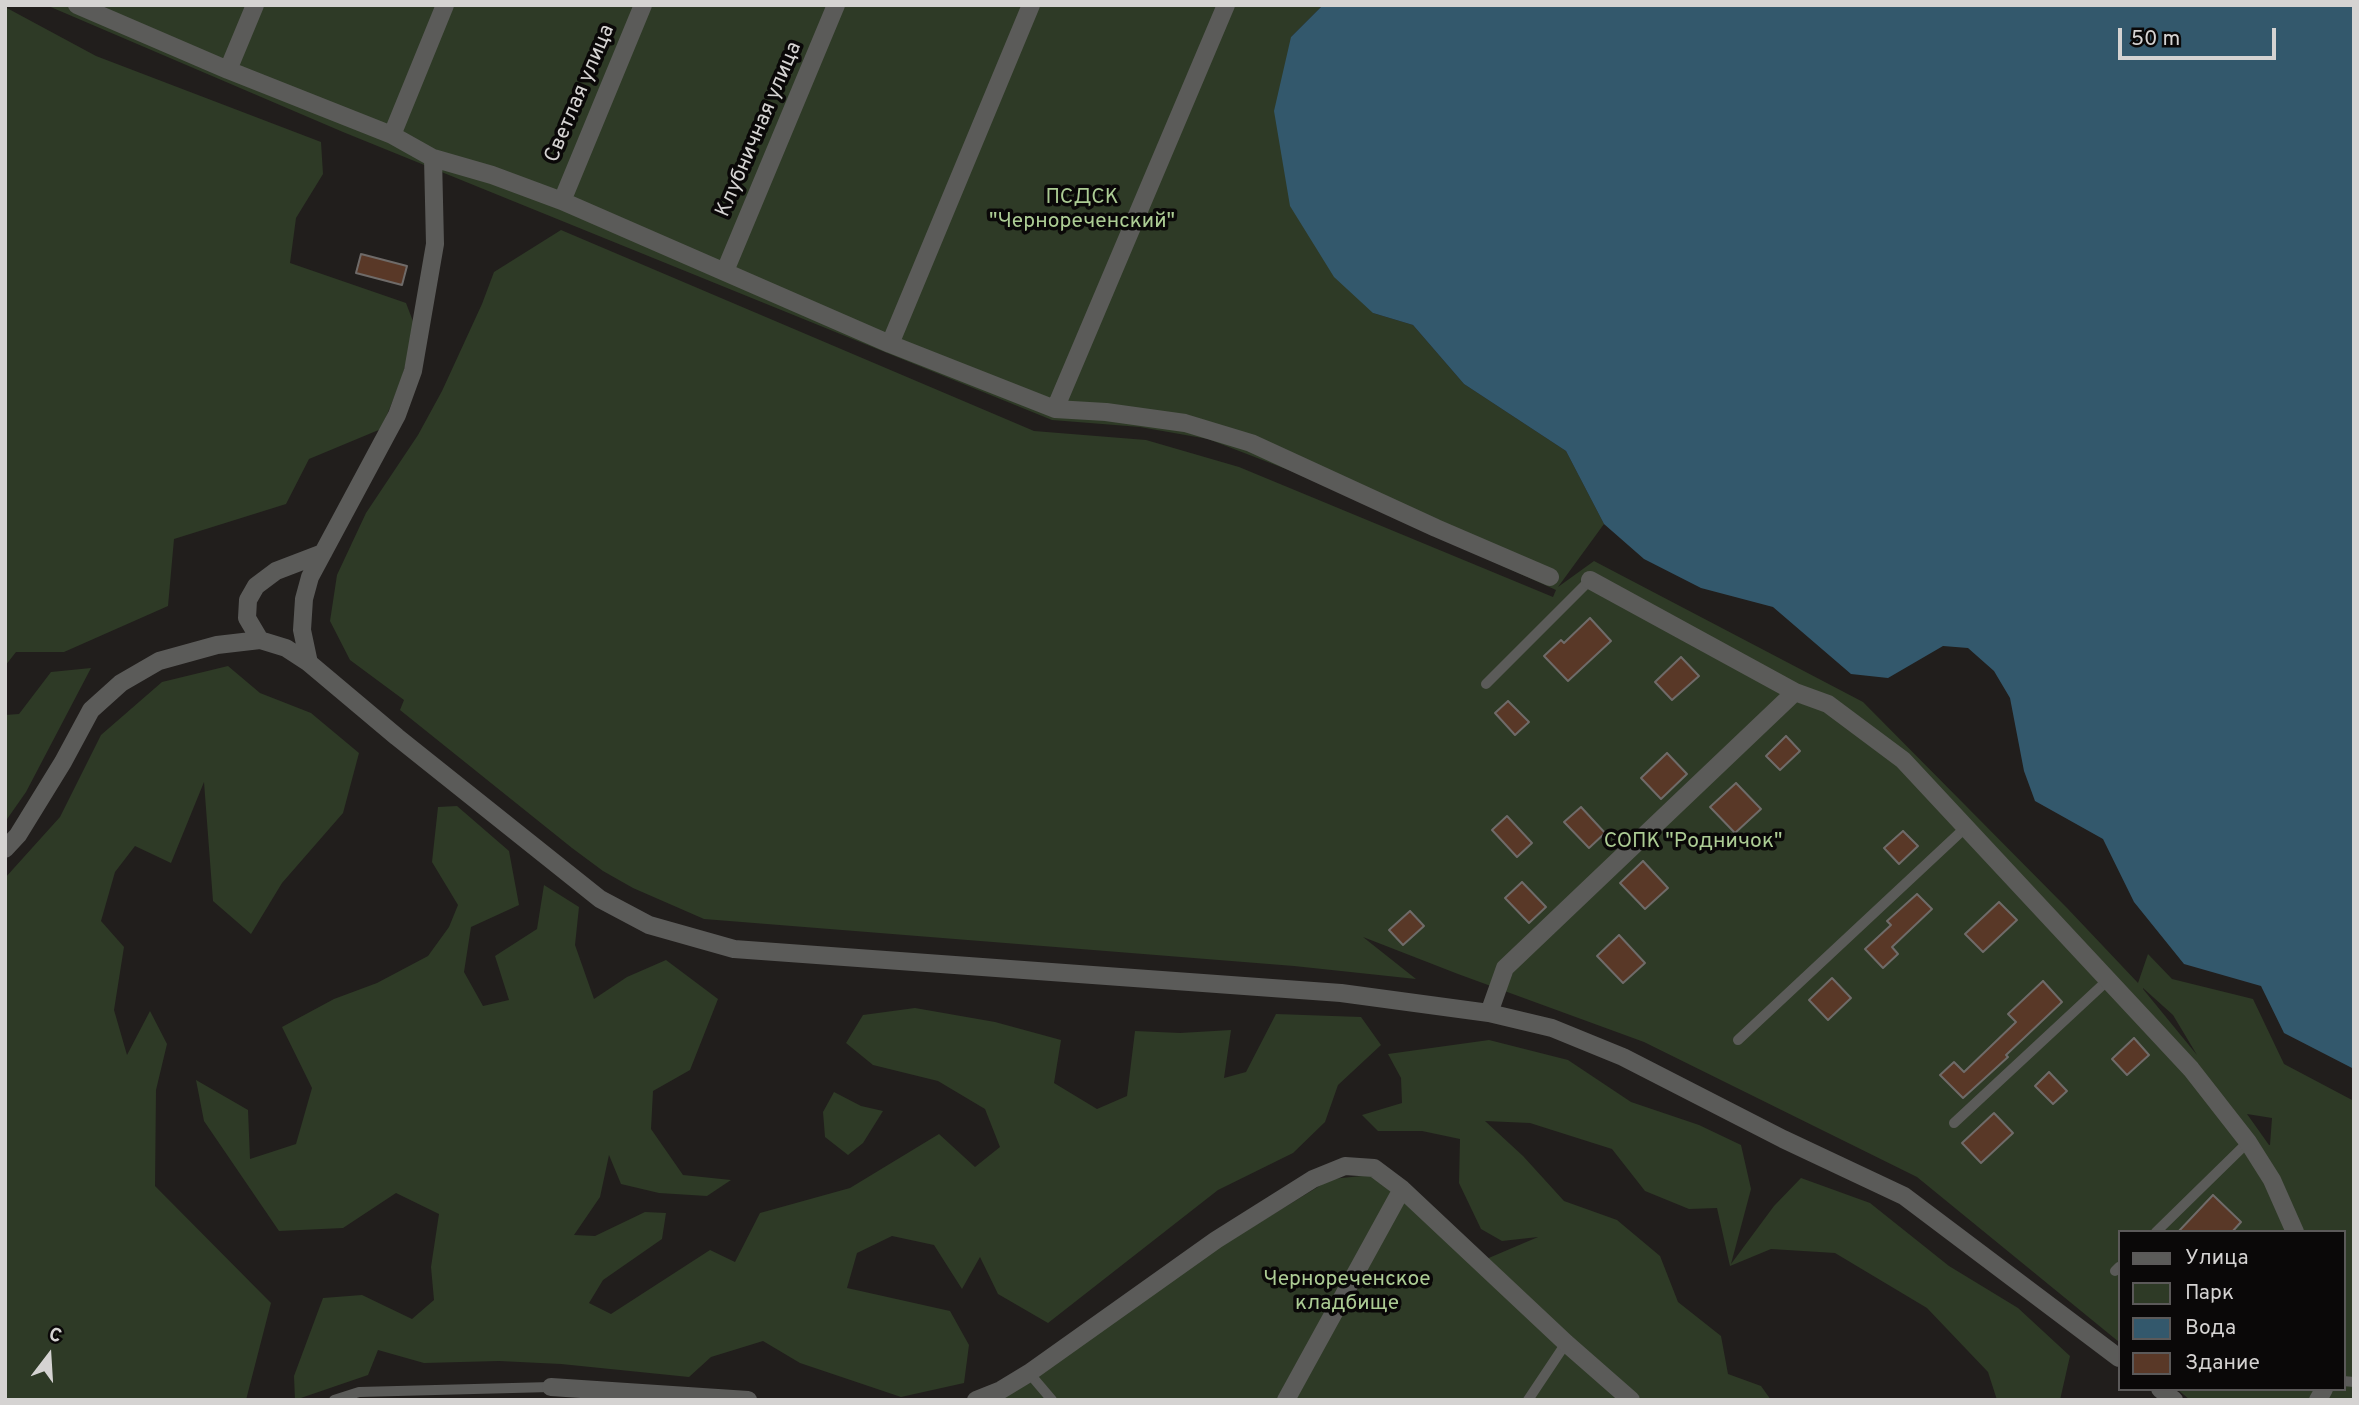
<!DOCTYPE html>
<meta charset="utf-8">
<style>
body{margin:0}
#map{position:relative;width:2359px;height:1405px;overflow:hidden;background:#211e1c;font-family:Overpass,sans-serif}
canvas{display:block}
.frame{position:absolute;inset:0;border:7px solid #d5d3d2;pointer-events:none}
.legend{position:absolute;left:2118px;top:1230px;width:228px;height:161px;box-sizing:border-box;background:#0a0808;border:2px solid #5b5959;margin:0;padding:9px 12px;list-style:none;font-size:21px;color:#d5d3d2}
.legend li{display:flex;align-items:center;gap:14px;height:35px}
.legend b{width:35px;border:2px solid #5b5959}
.north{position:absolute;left:14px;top:1321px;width:70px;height:70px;-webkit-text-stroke:5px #0a0808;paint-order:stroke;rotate:17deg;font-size:19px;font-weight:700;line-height:28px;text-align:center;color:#d5d3d2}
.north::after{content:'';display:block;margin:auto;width:24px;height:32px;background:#d5d3d2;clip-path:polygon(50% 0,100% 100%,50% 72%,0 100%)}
.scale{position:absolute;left:2118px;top:28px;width:158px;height:32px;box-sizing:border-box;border:4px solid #d5d3d2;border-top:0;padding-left:9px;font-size:21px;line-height:24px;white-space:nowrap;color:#d5d3d2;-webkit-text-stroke:5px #0a0808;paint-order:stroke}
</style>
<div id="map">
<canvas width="2359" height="1405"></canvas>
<div class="frame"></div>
<ul class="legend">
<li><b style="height:9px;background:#5b5b59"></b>Улица</li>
<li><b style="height:19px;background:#2e3a26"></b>Парк</li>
<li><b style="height:19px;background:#33586c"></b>Вода</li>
<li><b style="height:19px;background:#593827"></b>Здание</li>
</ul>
<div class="north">С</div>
<div class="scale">50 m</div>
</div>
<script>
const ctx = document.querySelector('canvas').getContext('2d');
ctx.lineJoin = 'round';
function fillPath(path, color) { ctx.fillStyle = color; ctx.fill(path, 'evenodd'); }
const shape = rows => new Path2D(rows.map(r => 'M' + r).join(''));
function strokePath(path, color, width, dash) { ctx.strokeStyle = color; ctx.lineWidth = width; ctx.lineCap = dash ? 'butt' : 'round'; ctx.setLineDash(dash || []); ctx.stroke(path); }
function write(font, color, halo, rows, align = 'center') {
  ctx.font = font + ' Overpass,sans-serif'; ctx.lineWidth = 7; ctx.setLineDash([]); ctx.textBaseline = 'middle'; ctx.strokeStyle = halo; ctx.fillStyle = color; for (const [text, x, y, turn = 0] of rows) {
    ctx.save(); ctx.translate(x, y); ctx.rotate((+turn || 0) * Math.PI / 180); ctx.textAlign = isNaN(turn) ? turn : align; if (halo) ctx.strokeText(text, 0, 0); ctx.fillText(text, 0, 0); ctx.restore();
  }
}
const green = shape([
 [46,5,1323,5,1291,37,1373,313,1413,325,1464,384,1566,451,1604,524,1558,587,1594,561,1863,702,2068,909,2138,983,2148,954,2172,979,2253,999,2284,1064,2354,1101,2354,1400,2190,1400,2177,1389,2343,1389,2343,1232,2119,1232,2119,1342,1917,1177,1644,1042,1458,974,1363,937,1416,979,1294,966,704,919,633,888,603,871,572,848,400,710,404,700,350,660,330,621,337,575,366,513,418,435,442,391,482,304,494,272,561,230,1034,431,1146,440,1239,467,1553,597,1556,590,1291,471,1208,439,1140,427,1052,420,343,132],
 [2143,988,2173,1015,2197,1055,2143,989],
 [2247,1114,2272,1118,2270,1145,2269,1145],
 [5,7,96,56,321,142,323,174,296,218,290,263,406,303,414,324,413,337,401,381,381,429,309,459,286,504,174,539,168,606,64,652,16,652,5,666],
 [228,666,260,693,311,713,359,753,343,813,282,883,251,934,213,901,204,782,171,863,135,846,115,872,101,921,124,947,114,1010,127,1055,150,1011,167,1044,156,1090,155,1186,271,1303,246,1400,5,1400,5,878,60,817,101,735,162,682],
 [91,668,26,792,5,822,5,715,19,714,51,672],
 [457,806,509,851,519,905,471,927,464,972,483,1006,509,1000,495,956,537,929,544,885,579,907,575,945,594,999,627,977,666,960,718,999,690,1070,653,1091,651,1129,683,1175,731,1180,707,1196,659,1193,621,1184,609,1155,600,1197,574,1235,595,1236,645,1212,666,1213,662,1239,603,1280,589,1303,611,1314,710,1250,735,1262,760,1213,850,1188,939,1134,975,1167,1000,1147,985,1109,938,1081,873,1065,846,1043,863,1015,915,1008,995,1022,1061,1040,1054,1083,1097,1109,1127,1096,1135,1031,1180,1033,1231,1030,1224,1078,1246,1072,1276,1014,1361,1017,1381,1045,1338,1085,1325,1122,1293,1153,1218,1190,1048,1323,998,1294,980,1257,962,1289,934,1245,892,1236,857,1253,847,1288,950,1311,969,1345,964,1383,901,1397,800,1363,763,1341,711,1357,689,1377,561,1364,499,1361,424,1363,378,1350,368,1375,295,1400,294,1376,323,1298,362,1295,412,1319,434,1300,431,1267,439,1214,396,1193,343,1228,279,1231,204,1121,196,1080,248,1110,250,1159,296,1144,312,1088,282,1027,334,999,377,983,428,956,449,927,458,905,432,862,438,807],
 [1489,1040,1568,1060,1631,1102,1699,1125,1741,1145,1751,1189,1731,1264,1774,1206,1801,1178,1870,1203,1949,1266,2018,1308,2070,1356,2060,1400,1997,1400,1988,1372,1927,1308,1835,1253,1771,1249,1730,1266,1717,1208,1689,1209,1645,1191,1612,1149,1530,1123,1485,1121,1523,1156,1564,1201,1617,1220,1660,1256,1678,1302,1721,1336,1728,1374,1761,1386,1771,1400,990,1400,1224,1244,1331,1179,1372,1175,1477,1263,1538,1237,1502,1241,1481,1229,1459,1183,1460,1139,1422,1131,1378,1131,1362,1115,1402,1103,1401,1078,1388,1054],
 [834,1092,861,1106,883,1111,863,1143,848,1155,825,1137,823,1112]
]);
const water = shape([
 [1323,5,2354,5,2354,1069,2284,1033,2261,986,2184,964,2134,902,2103,839,2035,801,2024,771,2010,698,1994,671,1968,648,1943,646,1888,678,1851,674,1773,607,1701,588,1644,559,1604,524,1566,451,1464,384,1413,325,1373,313,1334,277,1290,206,1274,111,1291,37]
]);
const building = shape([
 [361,254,407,266,402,285,356,273,361,254],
 [1590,618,1611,641,1568,681,1544,656,1561,640,1564,643,1590,618],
 [1681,657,1699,676,1672,700,1655,682,1681,657],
 [1508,701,1529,722,1515,735,1495,713,1508,701],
 [1786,736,1800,751,1780,770,1766,756,1786,736],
 [1667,753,1687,774,1661,799,1641,778,1667,753],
 [1736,783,1761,809,1735,833,1710,807,1736,783],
 [1581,807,1605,833,1589,848,1564,822,1581,807],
 [1507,816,1532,843,1517,857,1492,830,1507,816],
 [1903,831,1918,846,1899,864,1884,848,1903,831],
 [1643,861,1668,888,1645,909,1620,883,1643,861],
 [1522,882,1546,907,1529,923,1505,898,1522,882],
 [1917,894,1932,909,1892,947,1898,954,1883,968,1865,949,1891,925,1887,921,1917,894],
 [1999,902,2017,920,1983,952,1965,934,1999,902],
 [1410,911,1424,926,1403,945,1389,930,1410,911],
 [1619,935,1645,963,1623,983,1597,956,1619,935],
 [1832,978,1851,998,1828,1020,1809,1000,1832,978],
 [2043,981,2062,1002,2006,1055,2008,1057,1963,1098,1940,1075,1954,1062,1964,1072,2016,1022,2008,1014,2043,981],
 [2134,1038,2149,1055,2127,1075,2112,1059,2134,1038],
 [2049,1072,2067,1091,2053,1104,2035,1086,2049,1072],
 [1994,1113,2013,1133,1981,1163,1962,1143,1994,1113],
 [2213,1195,2241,1222,2232,1232,2178,1232,2213,1195]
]);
const lane = shape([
 [1486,684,1590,580],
 [1738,1040,1965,828],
 [1954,1123,2109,979],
 [2156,1232,2248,1142],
 [2115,1271,2119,1267],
 [1029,1373,1052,1400],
 [2343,1381,2354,1382],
 [334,1400,359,1392,551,1387],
 [1528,1400,1566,1343]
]);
const street = shape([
 [77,5,228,70,392,135,433,158,492,175,562,201,890,344,1055,409,1106,412,1185,423,1251,443,1436,528,1550,577],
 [228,70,255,5],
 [392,135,445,5],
 [433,158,435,244,413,371,397,415,310,577,304,599,302,630,309,663,397,737,600,899,649,925,734,949,1341,993,1489,1013,1552,1028,1623,1057,1783,1139,1904,1196,2119,1358],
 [562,201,643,5],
 [725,271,836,5],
 [890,344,1031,5],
 [1055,409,1226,5],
 [1590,580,1795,692,1828,704,1903,760,2191,1069,2248,1142,2272,1180,2295,1232],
 [260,640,247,618,248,600,256,586,276,571,323,553],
 [5,849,18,835,63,762,91,710,121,683,159,661,217,645,260,640,286,648,309,663],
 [1489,1013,1505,968,1795,692],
 [551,1387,748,1400],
 [2160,1389,2174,1400],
 [976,1400,1001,1390,1029,1373,1216,1240,1313,1179,1345,1166,1374,1168,1402,1189,1566,1343,1631,1400],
 [1286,1400,1402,1189],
 [2318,1400,2324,1389]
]);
const streetNames = [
 ["Светлая улица",581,94,-67],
 ["Клубничная улица",760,130,-67]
];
const parkNames = [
 ["ПСДСК",1082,199],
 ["\"Чернореченский\"",1082,223],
 ["СОПК \"Родничок\"",1693,843],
 ["Чернореченское",1347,1281],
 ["кладбище",1347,1305]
];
fillPath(green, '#2e3a26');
fillPath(water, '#33586c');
fillPath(building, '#593827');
strokePath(building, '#6f6b69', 2);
strokePath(lane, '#5b5b59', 10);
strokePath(street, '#5b5b59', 18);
write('21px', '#d5d3d2', '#0a0808', streetNames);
write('21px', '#accc94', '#0a0808', parkNames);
</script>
